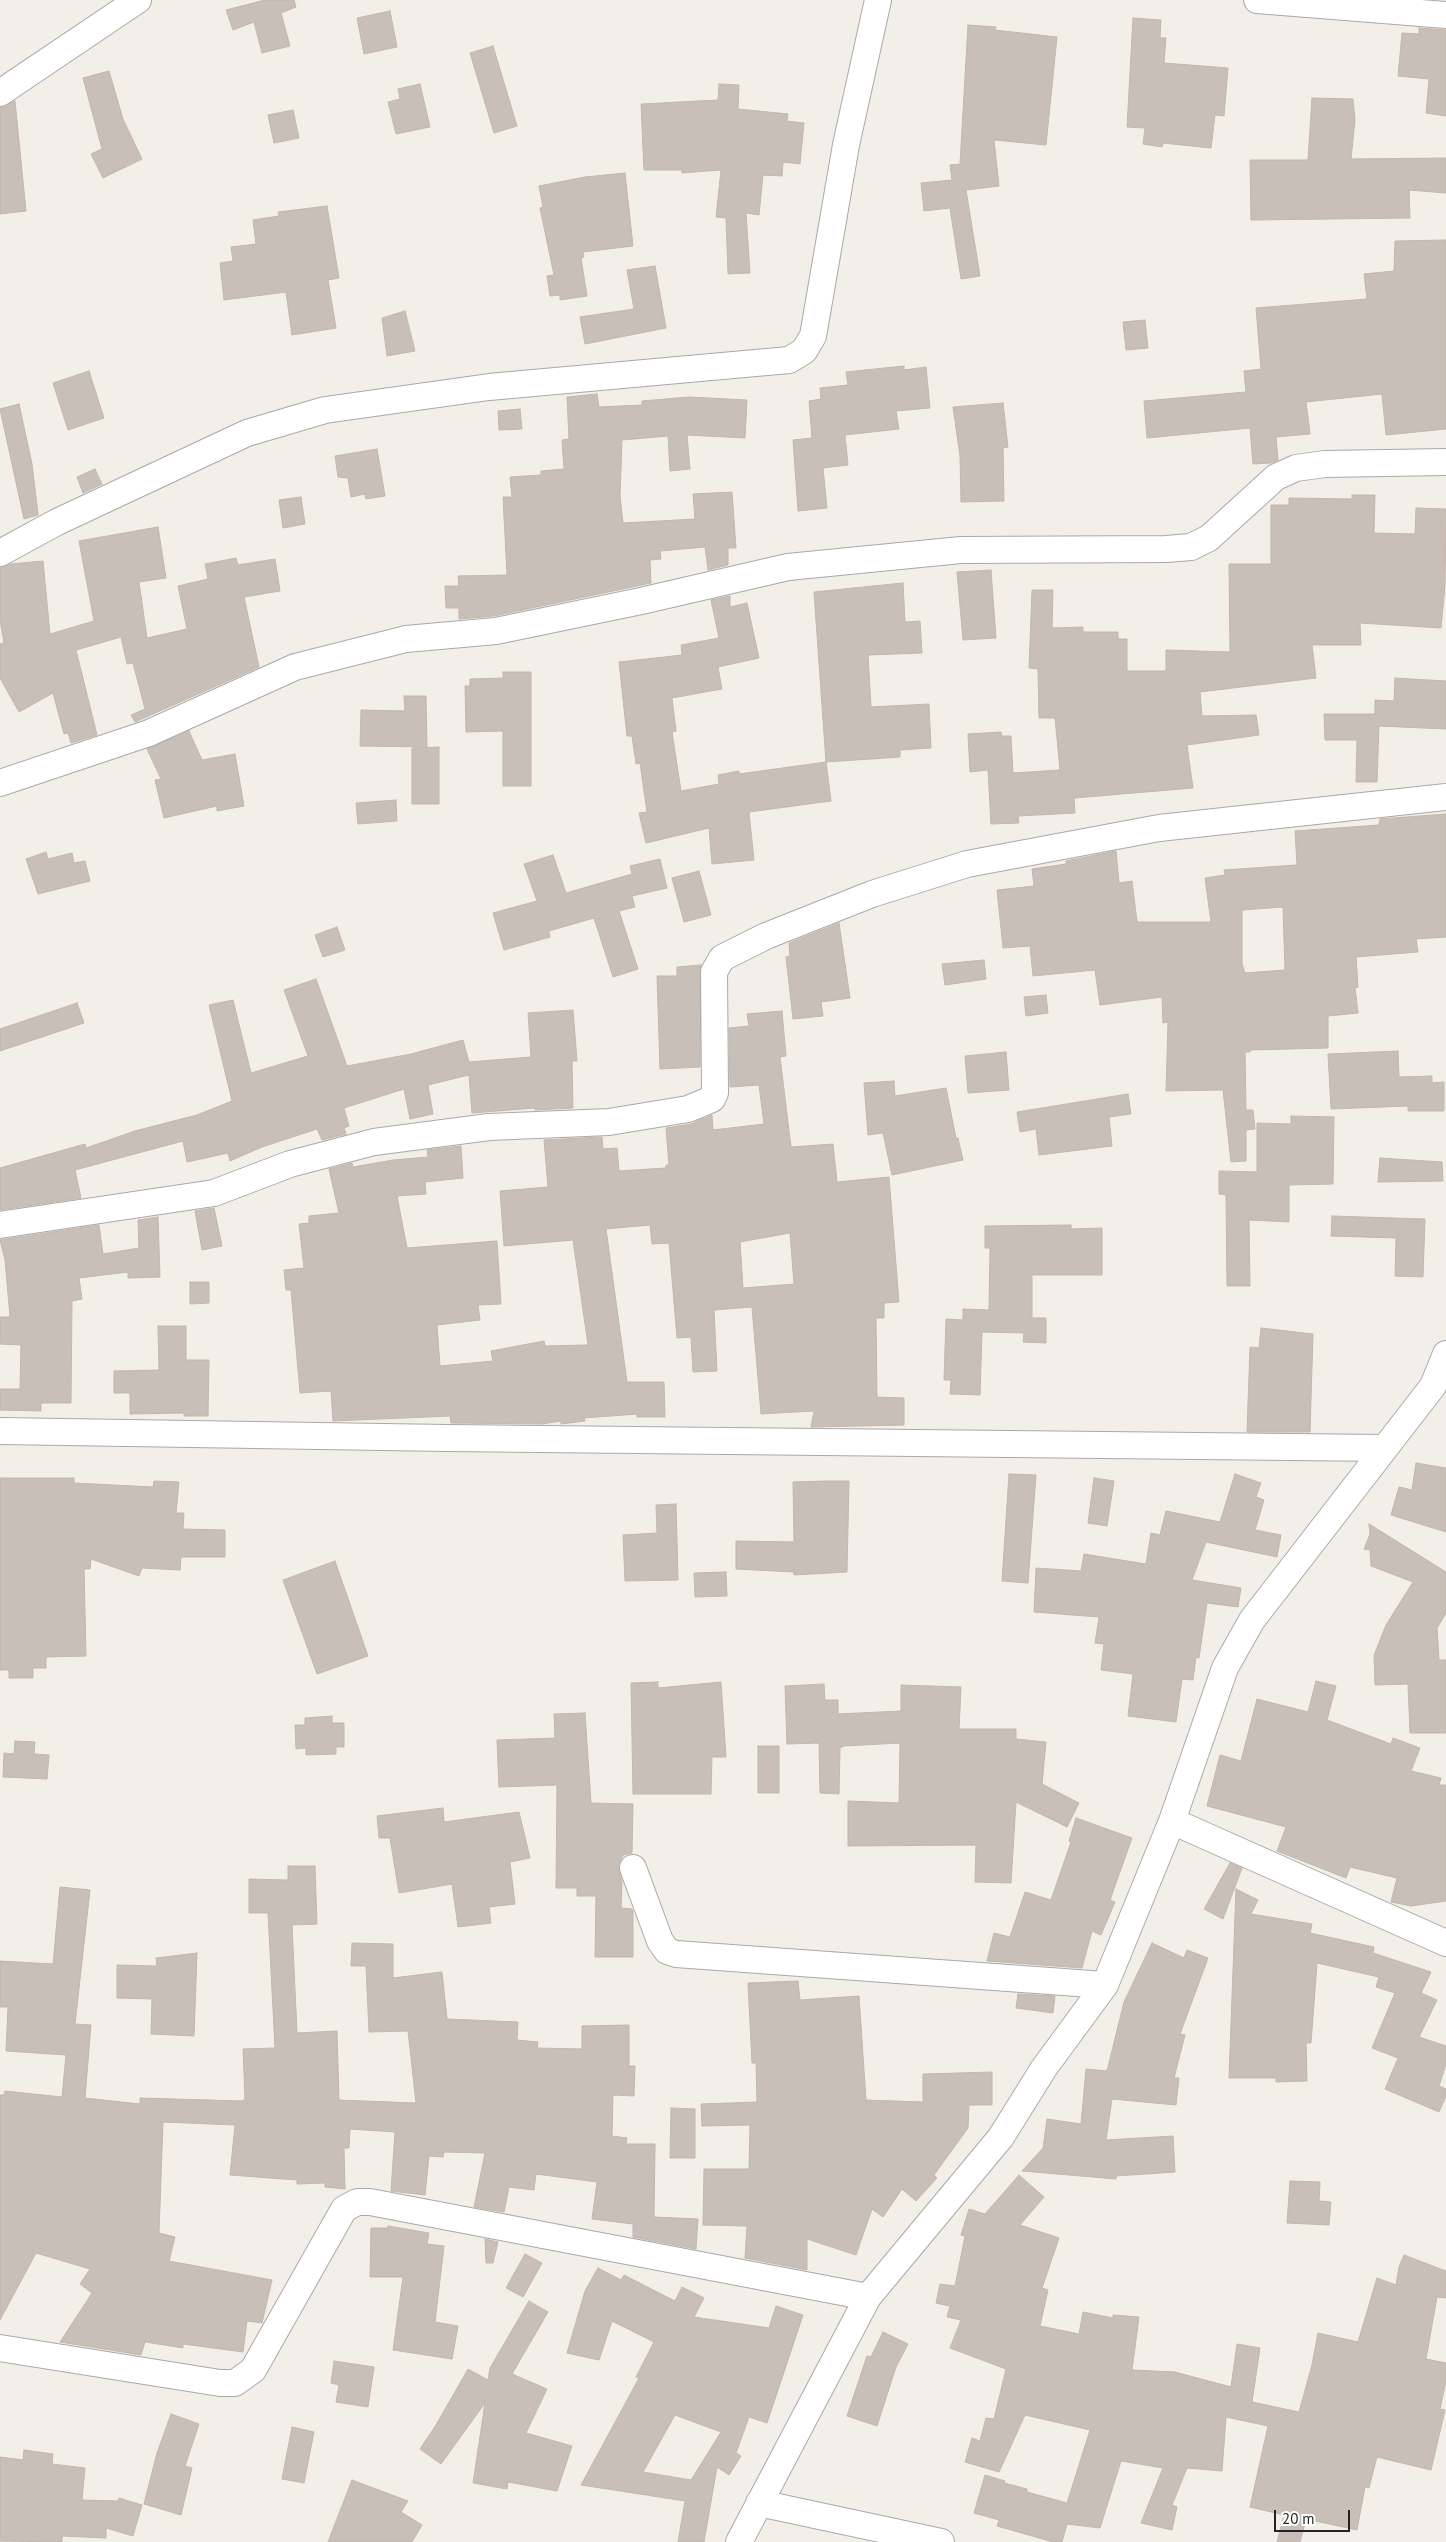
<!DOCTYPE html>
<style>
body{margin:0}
#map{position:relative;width:1446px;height:2542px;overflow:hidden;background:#f2efe9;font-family:"PT Sans",sans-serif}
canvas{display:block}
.scale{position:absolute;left:1274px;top:2510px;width:76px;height:22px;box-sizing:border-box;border:2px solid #222;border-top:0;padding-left:6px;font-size:15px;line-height:18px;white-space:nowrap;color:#222;-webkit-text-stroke:4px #fff;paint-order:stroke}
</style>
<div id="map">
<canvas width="1446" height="2542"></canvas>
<div class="scale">20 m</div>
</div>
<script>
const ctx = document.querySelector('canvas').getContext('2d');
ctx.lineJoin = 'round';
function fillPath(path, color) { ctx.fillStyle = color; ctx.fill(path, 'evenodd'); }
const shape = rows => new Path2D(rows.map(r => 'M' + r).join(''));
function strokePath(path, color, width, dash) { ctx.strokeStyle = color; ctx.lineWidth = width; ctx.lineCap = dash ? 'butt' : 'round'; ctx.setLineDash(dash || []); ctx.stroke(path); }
const building = shape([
 [265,0,294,0,296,7,281,13,290,46,262,53,254,22,233,30,226,10,265,0],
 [390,11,397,47,364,54,357,18,390,11],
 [1133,18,1161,20,1160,38,1166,38,1164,63,1228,68,1224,116,1215,115,1211,148,1163,143,1162,147,1143,144,1145,128,1127,127,1133,18],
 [968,25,996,27,995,30,1057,37,1046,145,994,140,999,186,966,190,980,276,961,279,950,208,924,211,921,183,952,180,950,165,960,164,968,25],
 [1419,28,1446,30,1446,116,1426,113,1429,79,1398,76,1402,33,1419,34,1419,28],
 [493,46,517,126,494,133,470,53,493,46],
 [109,71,123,119,142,159,103,178,91,154,102,149,83,78,109,71],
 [420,84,430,127,396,134,388,102,400,99,398,89,420,84],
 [719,84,739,85,738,109,788,114,787,121,804,123,800,164,783,162,782,176,763,175,759,215,746,213,750,273,728,274,726,218,716,217,721,170,682,173,682,170,644,170,641,104,718,100,719,84],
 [1312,98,1353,99,1355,120,1351,159,1446,158,1446,193,1409,190,1410,218,1251,220,1250,160,1308,160,1312,98],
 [15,101,26,211,0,214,0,108,15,101],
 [293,110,299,138,274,143,268,115,293,110],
 [625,173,633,246,583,252,584,257,581,258,587,296,560,300,560,295,550,296,547,276,554,275,540,208,543,207,539,186,585,177,625,173],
 [327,206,339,278,328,280,336,328,292,335,286,292,224,300,220,263,233,261,231,247,256,244,253,220,279,216,278,212,327,206],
 [1446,240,1446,429,1386,435,1382,394,1306,402,1310,434,1276,437,1278,460,1271,463,1253,464,1250,428,1147,438,1144,401,1246,392,1244,371,1261,369,1256,308,1367,299,1364,274,1394,271,1395,241,1446,240],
 [655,266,666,328,585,344,580,317,634,309,627,270,655,266],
 [405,311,415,351,387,356,382,318,405,311],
 [1145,320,1148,348,1126,350,1123,322,1145,320],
 [904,366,904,370,926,367,930,408,896,411,899,429,845,435,848,465,823,468,827,508,798,511,793,440,812,438,809,401,821,399,820,388,848,385,846,372,904,366],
 [89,371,104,418,68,430,53,383,89,371],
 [597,394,599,407,642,405,642,401,689,397,747,400,745,438,687,435,690,469,670,471,668,436,622,440,620,496,623,523,695,519,693,494,732,492,736,548,728,548,728,565,708,570,705,547,660,551,661,559,650,560,651,583,494,616,459,619,459,608,446,608,445,586,459,586,458,576,507,575,503,497,512,497,510,477,541,475,541,471,564,469,562,440,569,439,567,397,597,394],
 [1003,403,1008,447,1003,448,1004,501,961,502,960,456,953,407,1003,403],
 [19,404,32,464,38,515,24,519,0,409,19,404],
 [520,409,522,429,499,430,498,411,520,409],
 [377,449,385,496,366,499,365,494,351,497,348,478,338,477,335,456,377,449],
 [95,469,102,484,83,493,77,477,95,469],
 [1352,495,1375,495,1374,533,1415,534,1416,508,1446,509,1445,585,1441,628,1360,623,1361,645,1312,645,1316,678,1200,692,1202,716,1256,715,1259,735,1187,745,1193,788,1074,798,1075,813,1018,816,1019,823,991,824,988,770,970,772,968,734,1001,732,1002,736,1011,736,1013,773,1060,770,1055,718,1039,718,1038,669,1029,668,1032,590,1053,590,1052,628,1083,627,1083,632,1118,632,1118,639,1127,639,1127,671,1166,671,1166,650,1230,652,1229,564,1271,564,1271,505,1289,505,1289,498,1352,499,1352,495],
 [301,497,305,524,283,528,279,500,301,497],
 [158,527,166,578,139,582,147,638,187,629,178,586,208,579,205,564,236,558,238,565,275,559,280,591,244,597,259,667,135,722,131,715,145,709,133,663,127,664,121,637,76,650,97,735,71,743,68,733,64,734,53,693,19,712,0,678,0,644,4,643,0,620,0,568,11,564,43,561,50,634,94,621,79,541,158,527],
 [991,570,996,638,963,640,957,572,991,570],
 [903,583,905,622,920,621,922,653,868,655,871,707,929,704,931,748,900,750,900,757,826,762,814,592,903,583],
 [730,596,730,607,747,603,759,658,718,667,722,689,672,698,676,731,672,732,681,791,719,784,718,775,739,771,739,774,826,762,831,801,749,812,754,860,712,864,709,828,646,843,639,813,647,812,640,763,636,764,632,736,627,736,619,662,682,655,681,645,719,638,711,600,730,596],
 [503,672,531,672,531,786,503,786,503,731,466,732,465,686,470,686,470,679,503,678,503,672],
 [1395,678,1446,681,1446,729,1379,726,1377,782,1356,782,1357,740,1325,740,1324,714,1375,714,1375,700,1394,701,1395,678],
 [404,696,426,696,427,747,360,746,361,710,405,711,404,696],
 [189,731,202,760,235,754,244,806,217,811,217,806,164,818,155,780,161,779,147,749,189,731],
 [439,747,439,804,412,804,412,748,439,747],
 [396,800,397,821,358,824,356,803,396,800],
 [1446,814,1446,937,1416,939,1418,952,1356,957,1358,987,1355,988,1358,1013,1328,1016,1328,1048,1250,1050,1250,1052,1245,1052,1246,1110,1253,1110,1255,1129,1246,1130,1246,1161,1231,1162,1223,1090,1166,1091,1168,1022,1163,1023,1162,997,1100,1005,1095,970,1033,976,1030,946,1003,948,997,890,1034,886,1032,869,1066,864,1066,861,1116,851,1119,883,1132,881,1137,922,1211,922,1205,878,1225,875,1224,870,1297,865,1295,831,1379,825,1380,819,1446,814],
 [1283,907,1285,970,1245,973,1242,964,1242,910,1283,907],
 [46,852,48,859,72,853,74,863,85,861,90,881,38,894,26,859,46,852],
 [553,855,566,893,632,874,630,866,660,859,667,888,632,896,635,907,619,911,638,969,613,977,594,918,549,931,550,937,504,950,493,913,537,901,524,864,553,855],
 [699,871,711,915,684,922,672,878,699,871],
 [839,923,850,998,821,1002,823,1016,793,1019,786,957,790,956,789,943,839,923],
 [337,927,345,950,323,957,315,935,337,927],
 [984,960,986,979,945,985,942,964,984,960],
 [701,965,700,1067,660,1069,657,976,677,976,677,967,701,965],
 [316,979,347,1066,411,1054,463,1040,469,1062,531,1057,528,1013,573,1010,577,1061,572,1061,573,1108,535,1110,535,1108,472,1113,469,1075,428,1085,433,1114,410,1119,404,1089,344,1108,349,1126,344,1128,346,1134,322,1140,317,1129,262,1147,230,1161,228,1153,187,1162,183,1141,75,1170,81,1198,0,1210,0,1168,85,1144,86,1148,135,1131,197,1115,232,1101,209,1005,233,1000,251,1073,308,1056,284,990,316,979],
 [1046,995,1048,1013,1026,1016,1024,997,1046,995],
 [77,1003,84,1023,0,1051,0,1029,77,1003],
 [782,1011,786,1056,780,1057,791,1147,833,1144,837,1182,889,1177,899,1302,884,1303,884,1318,876,1318,877,1397,904,1398,904,1425,811,1427,814,1411,761,1414,752,1307,714,1310,717,1371,693,1372,691,1337,677,1338,669,1243,652,1244,650,1225,606,1229,627,1382,664,1382,665,1417,637,1417,637,1414,584,1418,585,1421,561,1424,561,1421,542,1424,451,1423,450,1416,333,1421,331,1391,300,1393,291,1290,286,1290,284,1270,304,1268,299,1224,309,1223,309,1216,339,1213,329,1169,352,1163,353,1167,393,1160,428,1157,427,1150,461,1146,463,1178,425,1182,426,1194,397,1196,407,1248,497,1241,501,1304,478,1305,480,1320,437,1325,440,1366,493,1361,491,1351,544,1341,545,1346,588,1345,573,1240,504,1246,500,1191,548,1187,544,1140,602,1137,603,1149,617,1148,619,1171,666,1168,666,1165,669,1165,666,1128,691,1124,712,1115,713,1130,764,1124,759,1085,730,1087,729,1028,749,1026,747,1014,782,1011],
 [790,1233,794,1284,743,1288,740,1242,790,1233],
 [1398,1051,1399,1077,1432,1076,1432,1083,1444,1082,1444,1111,1408,1111,1408,1106,1331,1109,1328,1054,1398,1051],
 [1006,1052,1009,1090,968,1093,965,1056,1006,1052],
 [894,1081,895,1096,946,1088,956,1138,958,1138,963,1160,892,1175,883,1133,868,1135,864,1083,894,1081],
 [1128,1094,1131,1114,1109,1117,1112,1146,1039,1155,1036,1129,1020,1132,1017,1112,1128,1094],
 [1291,1116,1334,1117,1333,1184,1289,1185,1289,1222,1249,1220,1250,1286,1227,1286,1226,1195,1219,1194,1219,1171,1257,1172,1257,1123,1291,1124,1291,1116],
 [1380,1158,1442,1162,1443,1181,1378,1182,1380,1158],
 [214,1208,222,1246,202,1250,195,1211,214,1208],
 [1332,1216,1425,1219,1423,1277,1395,1276,1396,1238,1331,1236,1332,1216],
 [158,1217,160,1277,128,1278,128,1272,79,1278,82,1299,72,1301,71,1403,41,1403,41,1411,0,1410,0,1389,20,1389,21,1345,0,1344,0,1317,10,1317,5,1260,0,1240,99,1225,103,1254,139,1248,138,1220,158,1217],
 [1071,1225,1071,1229,1102,1228,1102,1275,1032,1275,1032,1318,1046,1318,1046,1343,1023,1342,1024,1333,982,1332,980,1395,950,1394,951,1380,944,1380,946,1319,963,1320,963,1309,989,1310,990,1248,985,1248,985,1226,1071,1225],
 [190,1282,209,1282,209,1303,190,1304,190,1282],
 [158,1326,186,1326,186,1360,209,1360,208,1416,184,1416,184,1413,130,1414,130,1393,114,1393,114,1371,159,1370,158,1326],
 [1261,1328,1313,1334,1310,1432,1247,1432,1250,1347,1259,1348,1261,1328],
 [1416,1463,1446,1468,1446,1532,1391,1515,1399,1487,1412,1490,1416,1463],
 [1009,1474,1036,1475,1028,1583,1002,1581,1009,1474],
 [1235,1474,1261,1483,1256,1497,1264,1500,1255,1530,1281,1535,1277,1557,1206,1542,1192,1580,1241,1588,1238,1607,1207,1603,1199,1658,1196,1657,1193,1680,1182,1679,1176,1722,1128,1716,1133,1674,1101,1670,1104,1644,1095,1643,1099,1617,1034,1612,1036,1568,1081,1571,1084,1554,1146,1564,1151,1533,1160,1535,1166,1511,1220,1522,1235,1474],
 [0,1478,74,1478,74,1483,153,1487,154,1481,179,1482,176,1513,184,1513,183,1529,225,1530,225,1557,181,1557,180,1570,142,1568,139,1576,91,1559,90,1569,84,1569,86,1656,46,1657,46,1668,33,1668,33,1678,9,1678,9,1670,0,1670,0,1478],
 [1094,1478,1114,1481,1107,1526,1088,1523,1094,1478],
 [827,1481,849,1481,847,1572,794,1575,794,1572,736,1569,736,1541,794,1542,793,1482,827,1481],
 [676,1504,678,1580,625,1581,623,1535,657,1533,656,1505,676,1504],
 [1369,1524,1446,1572,1446,1613,1437,1628,1439,1660,1446,1660,1446,1733,1410,1733,1408,1684,1375,1685,1374,1655,1386,1625,1413,1582,1371,1566,1370,1550,1364,1549,1370,1534,1369,1524],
 [335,1561,368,1656,317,1674,283,1580,335,1561],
 [726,1572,727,1596,695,1597,694,1573,726,1572],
 [1316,1681,1336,1686,1327,1720,1391,1744,1393,1738,1420,1748,1411,1771,1441,1778,1439,1785,1446,1785,1446,1901,1411,1906,1391,1902,1397,1878,1350,1867,1346,1878,1277,1851,1286,1827,1207,1806,1220,1755,1241,1761,1257,1699,1308,1712,1316,1681],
 [658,1682,658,1688,721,1682,726,1757,712,1757,711,1794,633,1794,631,1683,658,1682],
 [824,1684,825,1700,838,1700,838,1714,901,1711,901,1685,961,1687,959,1729,1016,1729,1016,1739,1046,1742,1042,1784,1079,1803,1067,1827,1016,1802,1011,1883,975,1882,976,1845,848,1846,848,1801,899,1803,900,1743,844,1746,840,1748,839,1794,820,1793,819,1743,787,1744,785,1686,824,1684],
 [585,1713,591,1803,633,1804,632,1853,623,1855,618,1866,622,1882,621,1908,632,1909,633,1912,633,1957,595,1957,596,1896,577,1896,577,1888,556,1888,557,1785,499,1787,497,1740,555,1738,554,1714,585,1713],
 [332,1716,332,1723,344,1723,344,1747,336,1747,336,1754,306,1755,306,1748,296,1749,295,1725,305,1725,305,1718,332,1716],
 [15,1741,35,1742,34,1754,49,1755,47,1779,3,1777,4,1753,14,1754,15,1741],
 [758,1746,779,1746,779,1793,758,1793,758,1746],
 [443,1808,444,1822,519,1812,530,1858,510,1862,515,1904,489,1907,491,1923,458,1927,452,1884,399,1893,390,1838,379,1838,377,1816,443,1808],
 [1076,1818,1132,1838,1110,1900,1115,1902,1101,1935,1092,1931,1082,1968,987,1961,994,1933,1010,1937,1025,1892,1051,1900,1071,1842,1069,1841,1076,1818],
 [1230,1863,1242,1868,1223,1919,1204,1909,1230,1863],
 [288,1866,315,1866,317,1924,292,1925,297,2033,337,2031,339,2100,416,2103,408,2031,369,2032,366,1966,351,1966,352,1943,393,1944,393,1978,442,1972,447,2019,518,2022,517,2040,538,2042,537,2048,582,2049,582,2026,629,2025,629,2066,635,2066,634,2096,613,2095,612,2136,627,2138,626,2144,655,2144,654,2217,698,2219,696,2249,633,2237,633,2224,592,2219,597,2182,536,2174,534,2190,509,2187,504,2212,474,2207,485,2153,444,2152,443,2157,429,2156,425,2195,391,2191,395,2132,350,2129,349,2148,344,2148,345,2189,325,2187,325,2183,297,2184,297,2180,230,2175,235,2125,163,2122,159,2233,175,2237,169,2261,272,2280,262,2323,247,2321,243,2352,183,2344,183,2348,145,2342,141,2355,60,2342,92,2293,80,2284,90,2269,36,2253,0,2320,0,2095,4,2095,5,2091,62,2097,66,2055,6,2051,8,2007,0,2007,0,1961,53,1964,60,1887,90,1890,75,2024,91,2025,85,2098,140,2104,140,2098,242,2101,245,2099,243,2049,275,2048,268,1913,249,1913,249,1879,288,1880,288,1866],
 [1236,1889,1258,1900,1251,1914,1312,1924,1310,1933,1374,1947,1373,1953,1431,1972,1421,1993,1437,2000,1419,2037,1446,2046,1446,2064,1439,2086,1446,2089,1446,2096,1439,2112,1385,2089,1398,2058,1372,2048,1395,1993,1376,1987,1379,1977,1317,1963,1311,2043,1306,2043,1307,2081,1276,2082,1276,2078,1229,2078,1236,1889],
 [1152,1943,1184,1958,1187,1950,1208,1958,1180,2034,1185,2035,1174,2078,1179,2078,1176,2105,1112,2099,1106,2140,1173,2136,1175,2172,1116,2176,1116,2179,1022,2171,1043,2148,1047,2119,1081,2124,1086,2069,1107,2071,1124,2002,1152,1943],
 [197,1953,194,2036,151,2034,152,1999,117,1998,117,1965,157,1966,156,1958,197,1953],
 [798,1981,800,2000,859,1996,866,2100,923,2102,923,2074,992,2072,992,2105,969,2105,968,2128,934,2175,937,2178,916,2201,902,2189,883,2217,872,2209,856,2255,807,2239,807,2270,745,2258,747,2226,703,2225,704,2169,749,2169,750,2125,702,2126,701,2104,757,2102,756,2063,752,2063,748,1983,798,1981],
 [1018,1994,1055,1996,1053,2013,1016,2008,1018,1994],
 [671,2108,695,2109,695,2158,670,2158,671,2108],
 [1019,2175,1044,2197,1020,2225,1059,2238,1042,2288,1048,2290,1040,2326,1079,2334,1083,2312,1113,2318,1113,2315,1139,2317,1132,2370,1175,2372,1231,2387,1237,2344,1260,2348,1252,2402,1299,2412,1312,2365,1318,2333,1358,2342,1377,2278,1396,2285,1399,2267,1404,2255,1446,2271,1446,2298,1437,2297,1426,2359,1446,2363,1446,2381,1440,2409,1445,2410,1431,2470,1377,2457,1369,2488,1365,2487,1357,2530,1306,2519,1300,2542,1277,2542,1284,2515,1250,2507,1268,2426,1226,2417,1222,2471,1187,2468,1172,2505,1177,2507,1172,2530,1141,2523,1163,2468,1121,2461,1100,2528,1067,2524,1062,2542,1053,2542,997,2526,999,2520,974,2513,985,2475,1005,2481,1004,2483,1027,2489,1027,2492,1067,2503,1090,2430,1025,2415,999,2472,965,2462,972,2438,980,2441,986,2418,994,2419,1006,2369,950,2348,961,2320,947,2317,950,2306,936,2303,940,2284,955,2286,965,2236,961,2235,969,2209,985,2214,1019,2175],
 [1290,2181,1320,2182,1319,2201,1331,2202,1329,2225,1287,2223,1290,2181],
 [388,2226,429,2233,427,2244,444,2246,435,2322,458,2326,452,2359,393,2350,403,2277,370,2277,371,2228,388,2228,388,2226],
 [485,2239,498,2242,493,2263,486,2263,485,2239],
 [525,2254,542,2263,523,2297,506,2288,525,2254],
 [598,2268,621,2280,624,2275,675,2301,682,2287,704,2298,694,2317,769,2328,776,2306,803,2315,767,2423,749,2417,736,2453,741,2456,729,2475,717,2467,704,2542,678,2542,685,2501,581,2485,639,2378,636,2377,654,2342,612,2321,599,2360,567,2353,585,2291,598,2268],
 [675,2415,721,2432,691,2480,643,2472,675,2415],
 [529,2301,548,2312,512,2374,547,2389,526,2433,572,2446,557,2491,508,2482,507,2489,473,2483,485,2403,441,2464,420,2449,436,2425,468,2369,488,2380,490,2368,529,2301],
 [883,2332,908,2344,896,2367,877,2426,847,2416,867,2356,871,2357,883,2332],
 [334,2361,374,2367,368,2407,336,2402,339,2385,331,2383,334,2361],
 [171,2414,199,2424,185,2466,192,2468,181,2515,144,2504,157,2453,171,2414],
 [292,2427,314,2432,304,2483,282,2479,292,2427],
 [24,2450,53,2454,52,2464,85,2468,82,2500,118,2501,119,2498,142,2505,133,2536,106,2528,106,2538,62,2536,62,2542,0,2541,0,2457,23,2460,24,2450],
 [352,2480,408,2501,401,2512,422,2525,412,2542,328,2542,352,2480]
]);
const street = shape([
 [1257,0,1446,15],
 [0,93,138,0],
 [0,553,57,522,247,433,325,410,489,387,789,360,804,351,813,336,846,145,878,0],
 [0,783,149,733,295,667,406,639,496,631,641,601,788,567,961,550,1166,549,1191,547,1209,538,1276,477,1296,468,1325,464,1446,462],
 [0,1225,214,1193,290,1164,374,1142,489,1127,609,1122,688,1109,712,1099,715,1093,714,972,722,958,766,936,872,894,967,864,1159,828,1446,797],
 [0,1431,447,1438,1385,1448],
 [1172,1821,1446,1943],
 [633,1868,660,1941,667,1951,676,1954,1105,1985],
 [0,2348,220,2383,235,2383,253,2370,344,2209,357,2202,370,2202,868,2297],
 [759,2503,941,2542],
 [739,2542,868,2297,1001,2137,1044,2068,1105,1985,1172,1821,1225,1668,1252,1620,1433,1386,1446,1354]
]);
fillPath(building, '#c7bfb8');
strokePath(building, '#c4b6ab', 1);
strokePath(street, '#a9a9a9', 28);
strokePath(street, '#fff', 26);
</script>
